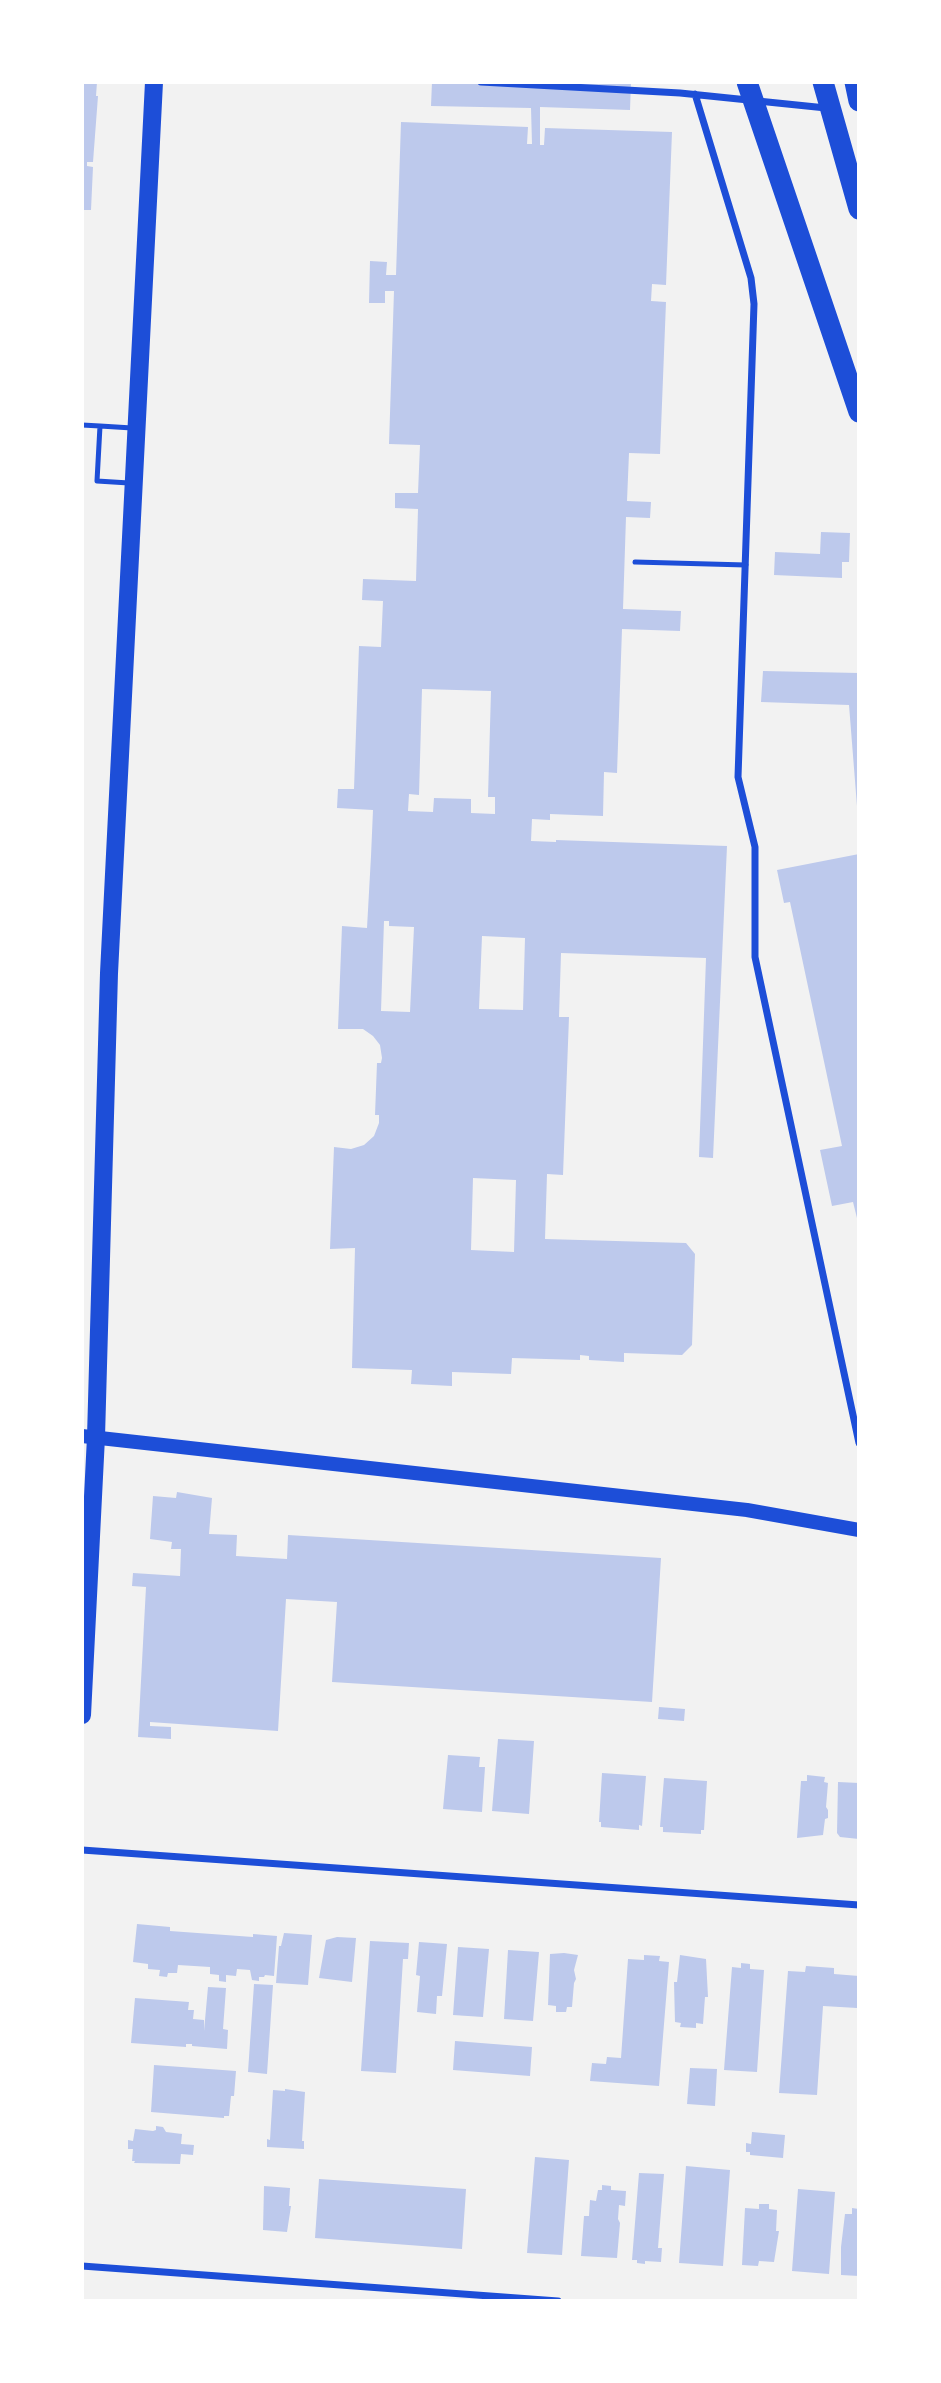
<!DOCTYPE html>
<style>
body{margin:0}
#map{position:relative;width:941px;height:2383px;overflow:hidden;background:#f2f2f2;font-family:"PT Sans",sans-serif}
canvas{display:block}
.frame{position:absolute;inset:0;border:84px solid #fff;pointer-events:none}
</style>
<div id="map">
<canvas width="941" height="2383"></canvas>
<div class="frame"></div>
</div>
<script>
const ctx = document.querySelector('canvas').getContext('2d');
ctx.lineJoin = 'round';
function fillPath(path, color) { ctx.fillStyle = color; ctx.fill(path, 'evenodd'); }
const shape = rows => new Path2D(rows.map(r => 'M' + r).join(''));
function strokePath(path, color, width, dash) { ctx.strokeStyle = color; ctx.lineWidth = width; ctx.lineCap = dash ? 'butt' : 'round'; ctx.setLineDash(dash || []); ctx.stroke(path); }
const building = shape([
 [82,82,97,82,96,96,98,96,93,162,87,162,87,166,93,167,91,210,82,210],
 [432,82,631,82,630,110,540,107,540,145,544,145,545,128,672,132,666,285,652,284,651,301,666,302,660,454,629,453,627,501,651,502,650,518,626,517,623,609,681,611,680,631,622,629,617,773,604,772,603,816,550,814,550,820,532,819,531,841,556,842,556,840,727,846,713,1158,699,1157,706,958,561,953,559,1017,569,1017,563,1175,547,1174,545,1239,686,1243,695,1254,692,1345,682,1355,624,1353,624,1362,589,1360,589,1356,580,1355,580,1360,512,1358,511,1374,452,1372,452,1386,411,1384,412,1370,352,1368,355,1248,330,1249,334,1147,351,1149,364,1145,374,1136,379,1123,379,1115,375,1115,377,1063,381,1063,382,1058,380,1045,373,1036,363,1029,338,1029,342,926,367,928,371,856,373,810,337,808,338,789,354,789,359,646,381,647,383,601,362,600,363,579,416,581,418,509,395,508,395,493,418,493,420,445,389,444,394,291,385,291,385,303,369,303,370,261,387,262,386,275,396,275,401,122,528,127,527,144,532,144,531,108,431,106],
 [422,689,491,691,488,797,495,797,495,814,471,813,471,799,434,798,433,812,408,811,409,794,419,795],
 [384,921,389,921,389,926,414,927,410,1012,381,1011],
 [482,936,525,938,523,1010,479,1009],
 [473,1178,516,1180,514,1252,471,1250],
 [821,532,850,533,849,562,842,562,842,578,774,575,775,552,820,554],
 [763,671,859,673,859,806,857,806,849,705,761,702],
 [859,854,859,1222,858,1222,853,1202,832,1206,820,1150,842,1146,790,902,784,903,777,870],
 [177,1492,212,1498,209,1534,237,1535,236,1556,287,1559,288,1535,661,1558,652,1702,332,1682,337,1602,286,1599,278,1731,150,1722,150,1726,171,1727,171,1739,138,1737,146,1587,132,1586,133,1573,180,1576,181,1549,171,1549,172,1542,150,1539,153,1496,176,1498],
 [659,1707,685,1709,684,1721,658,1719],
 [498,1739,534,1741,529,1814,492,1811],
 [448,1755,480,1757,479,1767,485,1767,482,1812,443,1809],
 [602,1773,646,1776,642,1826,639,1825,639,1830,601,1827,601,1822,599,1822],
 [807,1775,825,1777,824,1782,828,1783,826,1807,828,1810,828,1818,825,1819,823,1835,797,1838,801,1781,807,1781],
 [664,1778,707,1781,704,1830,701,1830,701,1834,663,1832,663,1827,660,1827],
 [838,1782,859,1783,859,1839,840,1837,837,1833],
 [137,1924,170,1927,170,1931,253,1937,253,1934,277,1936,274,1976,265,1975,264,1977,259,1977,259,1981,252,1980,250,1970,237,1969,236,1976,226,1975,226,1982,219,1981,219,1975,210,1974,210,1967,178,1965,177,1973,168,1973,167,1977,159,1976,160,1970,148,1969,148,1964,133,1962],
 [284,1933,312,1935,308,1985,276,1983,279,1946,281,1946],
 [337,1937,356,1938,352,1982,319,1978,326,1940],
 [370,1941,409,1943,408,1959,403,1959,396,2073,361,2071],
 [419,1942,447,1944,442,1996,437,1996,436,2014,417,2012,420,1976,416,1975],
 [458,1947,489,1949,483,2017,453,2015],
 [508,1950,539,1952,533,2021,504,2019],
 [564,1953,578,1955,574,1970,576,1979,574,1983,572,2007,567,2007,566,2012,556,2012,556,2006,548,2005,550,1954],
 [644,1955,660,1956,659,1961,669,1962,659,2086,590,2081,592,2063,606,2064,607,2057,621,2058,628,1959,644,1960],
 [680,1955,706,1959,708,1997,705,1997,703,2024,696,2023,696,2028,680,2027,681,2023,675,2022,674,1982,677,1982],
 [741,1963,750,1964,750,1969,764,1970,757,2072,724,2070,732,1967,741,1968],
 [806,1966,834,1968,834,1974,859,1976,857,2008,823,2006,817,2095,779,2093,788,1971,805,1972],
 [254,1984,273,1985,267,2074,248,2072],
 [208,1987,226,1988,223,2029,228,2030,227,2049,192,2046,192,2044,186,2044,186,2047,131,2043,135,1998,189,2002,188,2010,194,2010,193,2019,204,2020,204,2031],
 [455,2041,532,2047,530,2076,453,2070],
 [154,2065,236,2071,234,2096,231,2096,229,2116,224,2116,224,2118,151,2112],
 [690,2068,717,2069,715,2106,687,2104],
 [285,2089,305,2092,302,2141,304,2141,304,2149,267,2147,267,2139,270,2140,273,2090,285,2091],
 [156,2126,163,2127,166,2132,182,2134,181,2144,194,2145,193,2155,181,2154,180,2164,134,2163,135,2161,132,2161,133,2149,128,2149,128,2140,133,2141,135,2129,153,2131,156,2130],
 [752,2132,785,2135,783,2158,750,2155,750,2152,746,2152,746,2143,751,2144],
 [535,2157,569,2160,562,2255,527,2253],
 [686,2166,730,2170,723,2266,679,2263],
 [639,2173,664,2174,658,2248,662,2248,661,2262,645,2261,645,2264,637,2263,637,2260,632,2260],
 [319,2179,466,2189,462,2249,315,2238],
 [602,2185,611,2186,611,2190,626,2191,625,2206,619,2205,618,2219,620,2223,617,2258,581,2256,584,2216,589,2216,590,2200,596,2201,598,2190,602,2190],
 [264,2186,290,2188,289,2206,291,2206,287,2232,263,2230],
 [798,2189,835,2192,829,2274,792,2271],
 [759,2204,769,2204,769,2209,777,2210,776,2231,779,2231,774,2262,759,2261,758,2266,742,2265,745,2208,759,2209],
 [852,2208,859,2209,859,2276,841,2275,841,2247,845,2214,852,2214]
]);
const service = shape([
 [82,425,100,426,97,481,129,483],
 [100,426,132,428],
 [635,562,746,565]
]);
const minor = shape([
 [481,82,680,93,826,108],
 [695,94,751,278,754,304,738,777,755,847,755,957,859,1443],
 [82,1850,859,1905],
 [82,2266,558,2301]
]);
const secondary = shape([
 [82,1436,747,1510,859,1530]
]);
const primary = shape([
 [82,1715,96,1437,109,973,154,82]
]);
const motorway = shape([
 [747,82,859,412],
 [823,82,859,209],
 [855,82,859,101]
]);
fillPath(building, '#bdc9ec');
strokePath(service, '#1d4ed8', 5);
strokePath(minor, '#1d4ed8', 7);
strokePath(secondary, '#1d4ed8', 14);
strokePath(primary, '#1d4ed8', 18);
strokePath(motorway, '#1d4ed8', 21);
</script>
